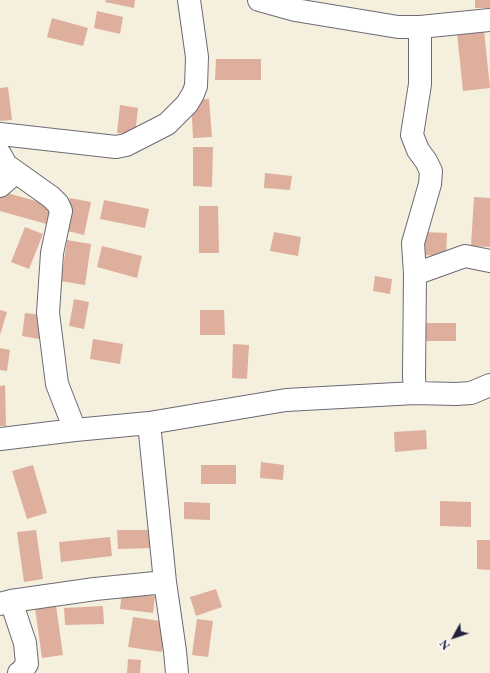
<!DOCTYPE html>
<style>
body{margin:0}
#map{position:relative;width:490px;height:673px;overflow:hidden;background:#f5efdd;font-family:"EB Garamond",serif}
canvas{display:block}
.north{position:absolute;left:434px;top:617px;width:40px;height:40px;-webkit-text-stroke:3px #fff;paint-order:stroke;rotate:230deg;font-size:11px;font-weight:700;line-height:16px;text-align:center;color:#22223b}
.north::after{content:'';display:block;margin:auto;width:14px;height:18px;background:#22223b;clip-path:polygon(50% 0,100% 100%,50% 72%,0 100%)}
</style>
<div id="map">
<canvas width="490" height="673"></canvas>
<div class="north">N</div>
</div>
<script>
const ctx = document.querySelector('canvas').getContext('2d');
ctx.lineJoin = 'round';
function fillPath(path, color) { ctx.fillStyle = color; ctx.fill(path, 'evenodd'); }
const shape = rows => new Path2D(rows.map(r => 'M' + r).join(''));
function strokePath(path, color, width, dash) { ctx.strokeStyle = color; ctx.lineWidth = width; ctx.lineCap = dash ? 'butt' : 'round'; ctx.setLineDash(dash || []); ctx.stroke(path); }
const building = shape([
 [106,0,135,0,134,8,105,2],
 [475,0,490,0,490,8,475,8],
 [97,11,123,17,120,34,94,28],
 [52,18,88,28,83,46,47,37],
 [484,30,490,88,463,91,457,33],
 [216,59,261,59,261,80,215,80],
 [8,87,12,120,0,121,0,88],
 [209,99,212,137,193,138,191,100],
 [120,105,138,108,135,135,117,133],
 [193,147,213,147,212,187,193,186],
 [265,173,292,176,290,190,264,188],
 [0,191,54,206,50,225,0,211],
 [474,197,490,198,490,247,471,246],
 [70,198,91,202,84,235,63,230],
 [104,200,149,209,145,228,100,219],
 [199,206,218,206,219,253,199,253],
 [25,227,43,234,29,269,11,262],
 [274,232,301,237,298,256,270,251],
 [423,232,447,233,446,256,422,255],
 [67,240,91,244,85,285,61,281],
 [102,246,142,256,137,278,97,267],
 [375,276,392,279,390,294,373,291],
 [74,299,89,302,84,329,69,326],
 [0,310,7,312,0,335],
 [200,310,224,310,225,335,200,335],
 [25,313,42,315,39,339,22,336],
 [423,323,456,323,456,341,423,341],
 [93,339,123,344,120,364,90,359],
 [233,344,249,345,247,379,232,378],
 [0,348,10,350,7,371,0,370],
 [5,385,6,426,0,426,0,386],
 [426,430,427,449,395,452,394,432],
 [261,462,284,465,283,480,260,478],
 [33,465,47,513,27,519,12,471],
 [201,465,236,465,236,484,201,484],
 [440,501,471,502,471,527,440,526],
 [184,502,210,503,210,520,184,519],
 [36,530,43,579,24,582,17,532],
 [117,530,150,530,150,548,118,549],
 [110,537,112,556,61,562,59,542],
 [477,540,490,540,490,570,477,569],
 [216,589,222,607,196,616,190,597],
 [122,592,155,596,153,613,120,609],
 [55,599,63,655,42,658,34,601],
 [103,606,104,624,65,625,64,608],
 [133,617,167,622,162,652,128,647],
 [197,619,213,621,208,657,192,655],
 [128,659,141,660,140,673,127,673]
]);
const minor = shape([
 [259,0,295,10,398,27,420,27,490,20],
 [0,134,116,147,126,145,167,124,187,104,193,94,196,86,197,57,189,0],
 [0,154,6,165,51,197,58,204,61,211,52,253,48,313,57,384,75,430],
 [0,186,16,172],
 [415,274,465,256,490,261],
 [415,393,414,376,415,274,413,243,430,184,431,171,426,161,418,150,412,135,420,84,420,27],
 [149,423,165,582,175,651,177,673],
 [0,439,75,430,149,423,286,400,415,393,456,394,471,393,490,385],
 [11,601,25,643,27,664,21,672,19,673],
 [0,604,11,601,95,589,165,582]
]);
fillPath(building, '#dfaf9d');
strokePath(minor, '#6c6a74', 24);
strokePath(minor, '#fff', 22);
</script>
